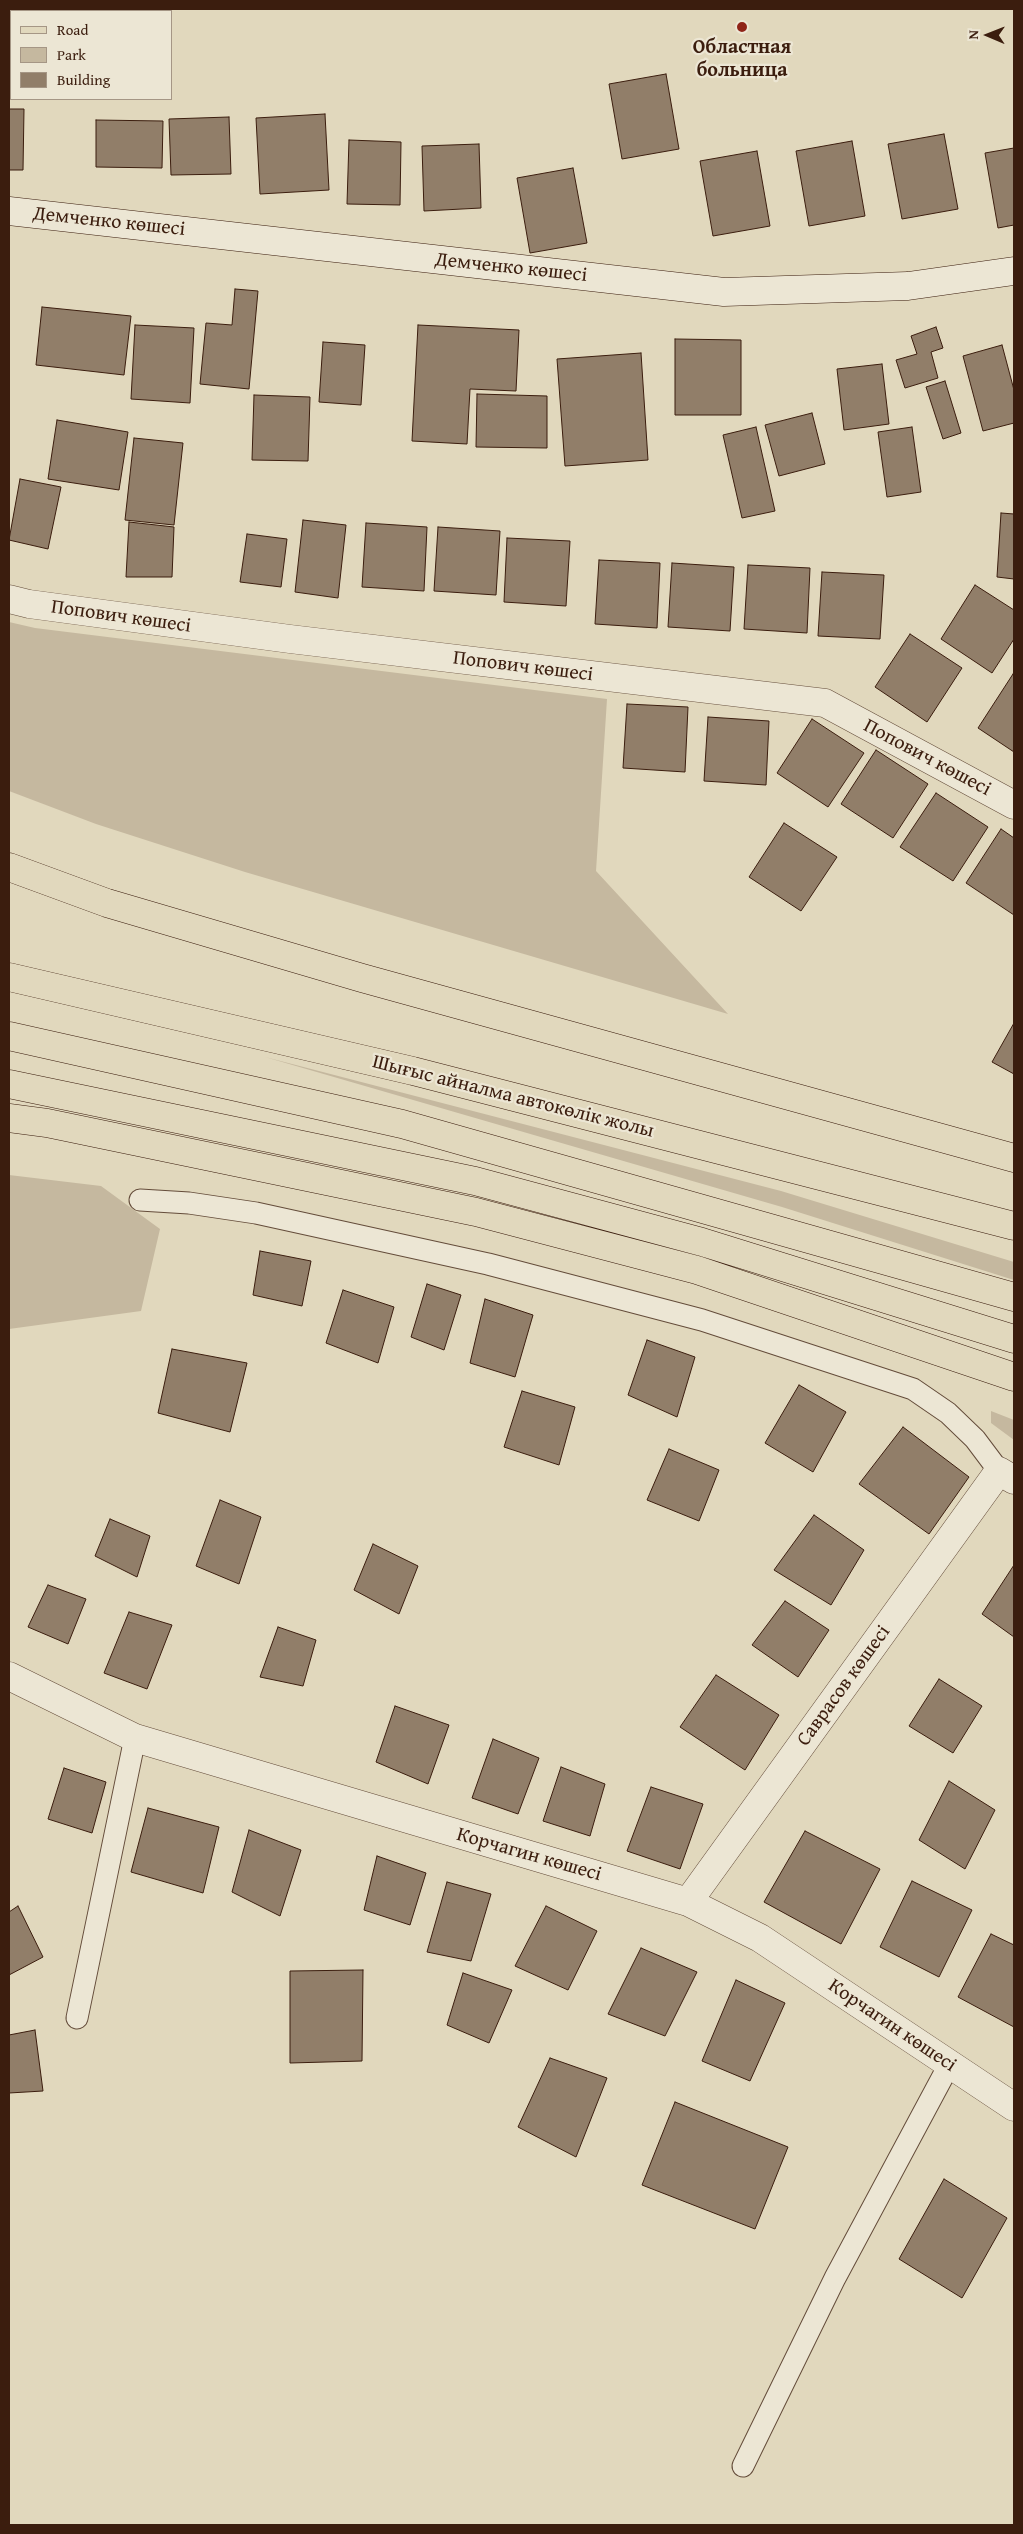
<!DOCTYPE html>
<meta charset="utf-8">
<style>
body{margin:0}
#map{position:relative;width:1023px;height:2534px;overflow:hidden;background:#e1d8bd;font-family:"Gentium Book Plus",serif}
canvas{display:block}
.frame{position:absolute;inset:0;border:10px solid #3b1d0e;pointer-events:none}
.legend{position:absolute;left:10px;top:10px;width:162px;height:90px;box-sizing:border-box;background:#ece6d4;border:1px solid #a59685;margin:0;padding:6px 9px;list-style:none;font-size:15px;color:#3b1d0e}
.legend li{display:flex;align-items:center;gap:10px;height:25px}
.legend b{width:25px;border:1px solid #a59685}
.north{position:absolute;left:963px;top:10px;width:50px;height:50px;-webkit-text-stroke:4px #ece6d4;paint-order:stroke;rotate:271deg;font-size:14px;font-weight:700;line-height:20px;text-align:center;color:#3b1d0e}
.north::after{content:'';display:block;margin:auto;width:18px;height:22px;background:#3b1d0e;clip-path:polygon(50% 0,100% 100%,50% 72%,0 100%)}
</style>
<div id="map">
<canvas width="1023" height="2534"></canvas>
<div class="frame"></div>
<ul class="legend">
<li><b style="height:6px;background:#e1d8bd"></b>Road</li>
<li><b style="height:14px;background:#c5b89f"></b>Park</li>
<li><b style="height:14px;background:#917e69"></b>Building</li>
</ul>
<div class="north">N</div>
</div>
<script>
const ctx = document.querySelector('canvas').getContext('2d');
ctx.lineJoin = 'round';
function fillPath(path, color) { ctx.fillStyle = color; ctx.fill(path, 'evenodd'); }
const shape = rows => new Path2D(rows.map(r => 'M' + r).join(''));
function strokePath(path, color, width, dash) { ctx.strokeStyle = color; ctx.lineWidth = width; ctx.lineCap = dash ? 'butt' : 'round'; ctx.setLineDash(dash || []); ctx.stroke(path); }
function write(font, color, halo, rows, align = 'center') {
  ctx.font = font + ' "Gentium Book Plus",serif'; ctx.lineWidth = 4.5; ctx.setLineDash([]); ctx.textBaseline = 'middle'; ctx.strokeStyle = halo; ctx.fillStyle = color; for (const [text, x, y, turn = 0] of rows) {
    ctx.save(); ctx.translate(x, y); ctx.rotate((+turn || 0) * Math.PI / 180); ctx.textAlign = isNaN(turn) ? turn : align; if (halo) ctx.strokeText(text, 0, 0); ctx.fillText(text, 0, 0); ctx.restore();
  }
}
const green = shape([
 [9,622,35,628,607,699,596,871,728,1014,245,872,96,824,9,791],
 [265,1057,781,1191,1014,1262,1014,1280,782,1207],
 [9,1175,101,1186,160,1229,141,1311,9,1329],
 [991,1411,1014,1420,1014,1440,991,1423]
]);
const building = shape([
 [666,74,679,149,622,159,609,84,666,74],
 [9,109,24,109,23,170,9,170,9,109],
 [325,114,329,190,260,194,256,118,325,114],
 [229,117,231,174,171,175,169,119,229,117],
 [96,120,163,121,162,168,96,167,96,120],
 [944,134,958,209,902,219,888,144,944,134],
 [349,140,401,142,400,205,347,204,349,140],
 [852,141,865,216,809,226,796,151,852,141],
 [479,144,481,208,424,211,422,146,479,144],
 [1014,148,1014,225,998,228,985,153,1014,148],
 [757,151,770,226,713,236,700,161,757,151],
 [573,168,587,243,530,253,517,178,573,168],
 [235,289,258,291,249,389,200,384,206,323,232,325,235,289],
 [42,307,131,316,124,375,36,365,42,307],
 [135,325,194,328,190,403,131,399,135,325],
 [418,325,519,330,516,391,470,389,467,444,412,441,418,325],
 [936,327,943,348,931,352,938,378,905,388,896,360,917,354,911,336,936,327],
 [675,339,741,340,741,415,675,415,675,339],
 [323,342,365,345,361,405,319,402,323,342],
 [1002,345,1014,390,1014,423,983,431,963,356,1002,345],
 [641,353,648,460,565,466,557,359,641,353],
 [882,364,889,424,844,430,837,369,882,364],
 [945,381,961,433,943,439,926,387,945,381],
 [477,394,547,396,547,448,476,447,477,394],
 [254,395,310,397,308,461,252,460,254,395],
 [812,413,825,464,779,476,765,425,812,413],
 [57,420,128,432,119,490,48,479,57,420],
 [756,427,775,511,742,518,723,435,756,427],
 [912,427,921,492,887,497,878,432,912,427],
 [134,438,183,443,174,525,125,520,134,438],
 [20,479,61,487,48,549,9,540,20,479],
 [1001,513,1014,514,1014,579,997,577,1001,513],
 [303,520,346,525,338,598,295,592,303,520],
 [129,522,174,527,172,577,126,577,129,522],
 [366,523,427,527,424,591,362,587,366,523],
 [438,527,500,531,496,595,434,591,438,527],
 [247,534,287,539,281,587,240,582,247,534],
 [507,538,570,541,566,606,504,602,507,538],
 [599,560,660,563,657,628,595,624,599,560],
 [672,563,734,567,730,631,668,627,672,563],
 [748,565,810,568,807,633,744,629,748,565],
 [822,572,884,575,880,639,818,636,822,572],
 [975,585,1014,610,1014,639,992,673,941,639,975,585],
 [910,634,962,668,927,722,875,687,910,634],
 [1013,674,1014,674,1014,752,978,728,1013,674],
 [627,704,688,707,685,772,623,768,627,704],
 [708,717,769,721,766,785,704,781,708,717],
 [812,719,864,753,828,807,777,773,812,719],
 [876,750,928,784,893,838,841,804,876,750],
 [936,793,988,827,953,881,900,847,936,793],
 [784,823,837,857,801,911,749,877,784,823],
 [1001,829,1014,838,1014,915,966,883,1001,829],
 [1014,1023,1014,1074,992,1062,1014,1023],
 [260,1251,311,1261,302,1306,253,1295,260,1251],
 [427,1284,461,1295,444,1350,411,1337,427,1284],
 [343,1290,394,1307,378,1363,326,1343,343,1290],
 [485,1299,533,1315,515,1377,470,1363,485,1299],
 [647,1340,695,1357,677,1417,628,1395,647,1340],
 [172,1349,247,1363,230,1432,158,1413,172,1349],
 [799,1385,846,1412,813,1472,765,1443,799,1385],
 [522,1391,575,1407,559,1465,504,1447,522,1391],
 [903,1427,969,1477,929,1534,859,1484,903,1427],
 [669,1449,719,1470,699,1521,647,1500,669,1449],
 [220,1500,261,1517,239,1584,196,1566,220,1500],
 [814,1515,864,1550,831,1605,774,1570,814,1515],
 [110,1519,150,1536,137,1577,95,1556,110,1519],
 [373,1544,418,1566,399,1614,354,1590,373,1544],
 [1014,1565,1014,1637,982,1614,1014,1565],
 [48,1585,86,1599,68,1644,28,1627,48,1585],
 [785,1601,829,1630,798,1677,752,1645,785,1601],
 [129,1612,172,1625,147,1689,104,1673,129,1612],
 [278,1627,316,1640,303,1686,260,1677,278,1627],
 [716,1675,779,1715,745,1770,680,1727,716,1675],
 [939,1679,982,1706,953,1753,909,1726,939,1679],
 [395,1706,449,1725,428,1784,376,1762,395,1706],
 [493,1739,539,1758,518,1814,472,1798,493,1739],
 [561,1767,605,1784,590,1836,543,1821,561,1767],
 [64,1768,106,1782,92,1833,48,1819,64,1768],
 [949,1781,995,1810,965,1869,919,1840,949,1781],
 [651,1787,703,1804,680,1869,627,1851,651,1787],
 [148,1808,219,1827,203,1893,131,1872,148,1808],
 [249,1830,301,1850,280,1916,232,1892,249,1830],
 [805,1831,880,1869,841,1944,764,1902,805,1831],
 [377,1856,426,1873,410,1925,364,1910,377,1856],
 [912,1881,972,1910,939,1977,880,1947,912,1881],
 [447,1882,491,1894,471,1961,427,1952,447,1882],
 [18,1906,43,1957,9,1975,9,1912,18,1906],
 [546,1906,597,1931,568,1990,515,1966,546,1906],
 [991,1934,1014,1945,1014,2027,958,1997,991,1934],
 [641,1948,697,1972,665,2036,608,2014,641,1948],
 [363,1970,362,2061,290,2063,290,1971,363,1970],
 [463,1973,512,1990,489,2043,447,2025,463,1973],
 [736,1980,785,2003,750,2081,702,2061,736,1980],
 [35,2030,43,2091,9,2093,9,2035,35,2030],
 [550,2058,607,2078,576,2157,518,2127,550,2058],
 [675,2102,788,2147,755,2229,642,2185,675,2102],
 [944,2179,1007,2218,962,2298,899,2259,944,2179]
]);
const lane = shape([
 [140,1200,189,1203,256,1213,488,1264,702,1320,913,1389,948,1413,975,1439,999,1471],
 [77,2018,135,1738],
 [743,2466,835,2278,949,2065]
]);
const street = shape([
 [9,599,29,604,290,639,825,703,1014,805],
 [9,1676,135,1738,688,1902,760,1938,1014,2107],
 [688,1902,999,1471,1014,1480]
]);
const secondary = shape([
 [9,211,724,292,908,286,1014,271]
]);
const primary = shape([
 [9,867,107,903,362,978,1014,1158],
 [9,977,413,1071,1014,1226],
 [9,1036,402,1124,1014,1297],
 [9,1084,475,1181,702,1242,1014,1339],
 [9,1118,47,1123,476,1212,697,1270,1014,1377]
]);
const markers = [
 [742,27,6,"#8f2418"]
];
const poiNames = [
 ["Областная",742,48],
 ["больница",742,71]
];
const streetNames = [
 ["Демченко көшесі",109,222,6],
 ["Демченко көшесі",511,268,6],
 ["Попович көшесі",121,617,8],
 ["Попович көшесі",523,667,7],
 ["Попович көшесі",927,758,28],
 ["Шығыс айналма автокөлік жолы",513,1097,14],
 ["Саврасов көшесі",844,1686,-54],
 ["Корчагин көшесі",529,1855,16],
 ["Корчагин көшесі",892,2026,34]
];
fillPath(green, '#c5b89f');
fillPath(building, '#917e69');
strokePath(building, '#3b1d0e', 1);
strokePath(lane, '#644c3a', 23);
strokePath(street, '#644c3a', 29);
strokePath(secondary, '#3b1d0e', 29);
strokePath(primary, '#3b1d0e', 29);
strokePath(lane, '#ece6d4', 21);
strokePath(street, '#ece6d4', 28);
strokePath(secondary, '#ece6d4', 28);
strokePath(primary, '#e1d8bd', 28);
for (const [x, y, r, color] of markers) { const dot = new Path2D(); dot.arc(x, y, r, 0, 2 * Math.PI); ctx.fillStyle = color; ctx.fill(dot); strokePath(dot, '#ece6d4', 2); }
write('bold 20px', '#3b1d0e', '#ece6d4', poiNames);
write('20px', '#3b1d0e', '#ece6d4', streetNames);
</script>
